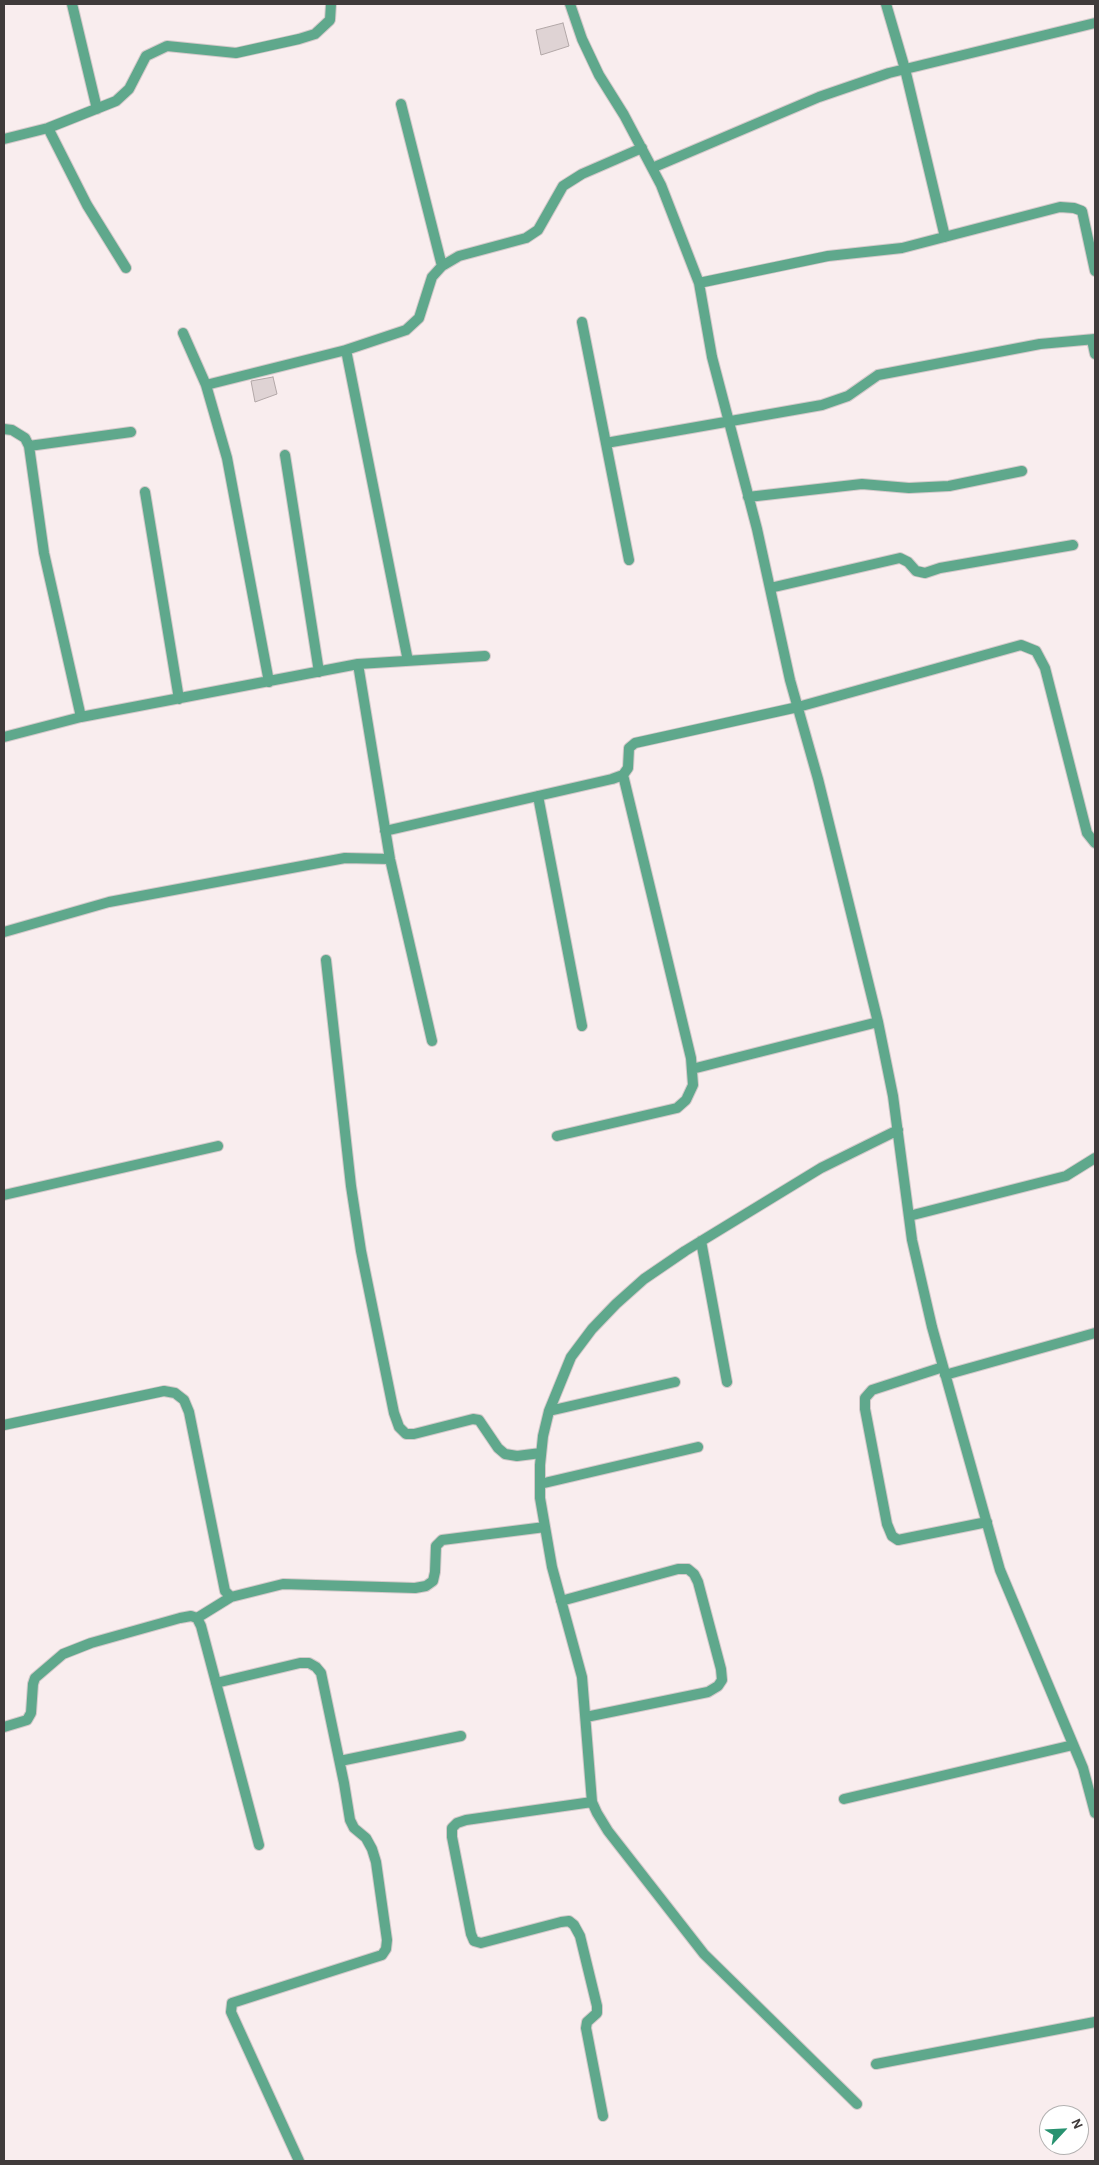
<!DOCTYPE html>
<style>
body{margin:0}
#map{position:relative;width:1099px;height:2165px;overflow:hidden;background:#f9edee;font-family:"Alegreya Sans",sans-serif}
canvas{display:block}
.frame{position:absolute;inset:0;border:5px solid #403b3b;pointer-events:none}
.north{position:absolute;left:1039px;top:2105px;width:50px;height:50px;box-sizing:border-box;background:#fff;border:1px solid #b3b1b1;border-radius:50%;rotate:65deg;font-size:14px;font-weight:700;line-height:20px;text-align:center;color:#403b3b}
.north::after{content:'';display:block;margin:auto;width:18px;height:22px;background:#289270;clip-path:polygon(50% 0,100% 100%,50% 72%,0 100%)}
</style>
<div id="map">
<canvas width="1099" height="2165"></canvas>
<div class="frame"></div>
<div class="north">N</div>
</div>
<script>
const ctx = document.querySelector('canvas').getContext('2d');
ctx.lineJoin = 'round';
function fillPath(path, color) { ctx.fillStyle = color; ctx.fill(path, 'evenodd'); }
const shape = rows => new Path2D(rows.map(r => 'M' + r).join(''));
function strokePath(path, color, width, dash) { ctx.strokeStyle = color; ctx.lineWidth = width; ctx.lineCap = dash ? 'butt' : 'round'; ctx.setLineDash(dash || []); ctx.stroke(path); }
const building = shape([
 [563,23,569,46,541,55,536,30,563,23],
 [273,377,277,394,255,402,251,381,273,377]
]);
const street = shape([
 [72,4,97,109],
 [570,4,582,39,599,75,624,115,661,185,699,283,712,357,757,529,790,680,818,779,878,1022,893,1096,912,1240,932,1327,1000,1570,1083,1768,1095,1813],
 [886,4,905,69,945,237],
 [401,104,442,266],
 [48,128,87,205,126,268],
 [4,139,48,128,116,101,129,89,146,56,167,46,236,53,299,39,315,34,330,20,331,4],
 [652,168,819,97,889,73,1095,23],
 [699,283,828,256,902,248,1060,207,1074,208,1082,211,1095,271],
 [582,322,629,560],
 [183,333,206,385,227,458,269,682],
 [1092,340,1095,354],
 [346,350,408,661],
 [206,385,346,350,406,330,419,318,432,277,442,266,459,256,526,238,538,230,563,186,582,174,642,148],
 [4,429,12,430,25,438,29,446,44,553,81,717],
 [606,443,822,405,848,396,878,375,1040,344,1095,339],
 [29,446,131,432],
 [285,455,319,672],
 [145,492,179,699],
 [748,497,862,484,909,488,949,486,1022,471],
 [770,588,900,558,908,562,916,571,925,573,940,568,1073,545],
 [358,664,390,859,432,1041],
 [4,737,81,717,358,664,485,656],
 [538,796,582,1026],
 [385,831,612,779,623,775,628,768,629,748,635,743,798,707,1021,645,1036,651,1045,668,1087,833,1095,843],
 [4,932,109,902,345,858,390,859],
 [326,960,351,1186,361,1251,394,1413,399,1427,406,1434,414,1434,473,1419,479,1420,498,1448,505,1454,517,1456,541,1453],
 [692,1069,878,1022],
 [557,1136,677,1108,686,1100,693,1085,691,1058,623,775],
 [4,1195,218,1146],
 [909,1216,1066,1176,1095,1158],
 [701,1241,727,1382],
 [943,1367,872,1390,865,1398,865,1409,887,1524,892,1536,898,1540,987,1522],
 [945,1375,1095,1333],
 [549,1411,675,1382],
 [4,1425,164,1391,175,1393,184,1400,189,1412,225,1591,231,1597,283,1584,415,1588,426,1586,433,1581,435,1572,436,1546,442,1540,545,1527],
 [540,1484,698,1447],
 [561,1601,678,1569,688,1569,694,1574,698,1582,721,1669,722,1680,718,1686,708,1692,586,1717],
 [197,1618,231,1597],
 [216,1683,300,1663,309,1663,316,1667,321,1673,344,1783,350,1820,354,1828,366,1838,372,1849,376,1862,387,1940,386,1949,382,1955,232,2003,231,2012,299,2161],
 [4,1727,27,1720,31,1713,33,1684,35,1678,63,1654,91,1643,180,1618,191,1616,197,1618,201,1626,259,1845],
 [340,1761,461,1736],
 [844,1799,1073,1745],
 [592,1802,466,1820,457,1823,452,1828,452,1837,471,1934,474,1941,481,1943,561,1922,569,1921,574,1925,580,1936,597,2006,597,2013,587,2022,586,2028,603,2116],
 [876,2064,1095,2022],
 [857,2104,704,1954,608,1831,597,1813,592,1802,582,1677,552,1567,540,1498,540,1465,543,1436,549,1411,571,1357,592,1329,616,1304,644,1279,685,1251,821,1168,898,1130]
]);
fillPath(building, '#dfd3d4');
strokePath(building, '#b2a7a7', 1);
strokePath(street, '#d4c9ca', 12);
strokePath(street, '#5fa88c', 10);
</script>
